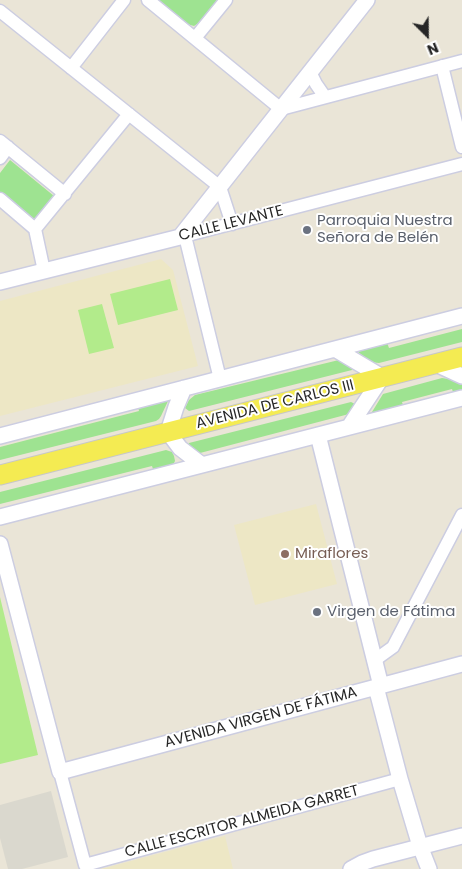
<!DOCTYPE html>
<meta charset="utf-8">
<style>
body{margin:0}
#map{position:relative;width:462px;height:869px;overflow:hidden;background:#eae5d7;font-family:Poppins,sans-serif}
canvas{display:block}
.north{position:absolute;left:402px;top:10px;width:50px;height:50px;-webkit-text-stroke:4px #fff;paint-order:stroke;rotate:157deg;font-size:14px;font-weight:700;line-height:20px;text-align:center;color:#262626}
.north::after{content:'';display:block;margin:auto;width:18px;height:22px;background:#262626;clip-path:polygon(50% 0,100% 100%,50% 72%,0 100%)}
</style>
<div id="map">
<canvas width="462" height="869"></canvas>
<div class="north">N</div>
</div>
<script>
const ctx = document.querySelector('canvas').getContext('2d');
ctx.lineJoin = 'round';
function fillPath(path, color) { ctx.fillStyle = color; ctx.fill(path, 'evenodd'); }
const shape = rows => new Path2D(rows.map(r => 'M' + r).join(''));
function strokePath(path, color, width, dash) { ctx.strokeStyle = color; ctx.lineWidth = width; ctx.lineCap = dash ? 'butt' : 'round'; ctx.setLineDash(dash || []); ctx.stroke(path); }
function write(font, color, halo, rows, align = 'center') {
  ctx.font = font + ' Poppins,sans-serif'; ctx.lineWidth = 4; ctx.setLineDash([]); ctx.textBaseline = 'middle'; ctx.strokeStyle = halo; ctx.fillStyle = color; for (const [text, x, y, turn = 0] of rows) {
    ctx.save(); ctx.translate(x, y); ctx.rotate((+turn || 0) * Math.PI / 180); ctx.textAlign = isNaN(turn) ? turn : align; if (halo) ctx.strokeText(text, 0, 0); ctx.fillText(text, 0, 0); ctx.restore();
  }
}
const education = shape([
 [161,259,173,270,198,366,0,416,0,301],
 [316,504,337,584,255,605,234,525],
 [225,836,233,869,101,869]
]);
const green = shape([
 [156,0,218,0,200,22,194,26,187,24],
 [10,160,54,196,35,220,0,192,0,173],
 [462,329,462,342,379,363,370,362,357,351,357,349,386,340,389,348],
 [343,359,353,368,352,370,189,411,185,408,189,400,195,395],
 [442,378,449,379,462,383,462,394,454,395,452,389,402,402,404,408,373,414,372,412,383,394],
 [169,399,161,416,159,419,156,421,0,460,0,447,139,411,137,403],
 [351,402,355,404,354,406,349,414,200,453,195,453,187,446,189,443],
 [166,450,172,452,174,456,175,461,173,465,154,472,152,466,0,504,0,492]
]);
const pitch = shape([
 [170,279,178,310,118,325,110,294],
 [102,304,114,348,89,354,78,310],
 [0,597,38,755,0,764]
]);
const plaza = shape([
 [51,791,68,857,22,869,8,869,0,838,0,805]
]);
const minor = shape([
 [148,0,281,109,462,61],
 [0,11,220,187,232,224],
 [195,38,226,0],
 [442,66,462,147],
 [71,68,124,0],
 [312,69,312,76,316,84,325,97],
 [0,141,65,194],
 [0,158,8,147],
 [0,199,35,229],
 [185,236,220,379],
 [180,237,462,164],
 [44,271,35,229,129,114],
 [375,660,393,647,462,515],
 [60,772,85,865,400,779]
]);
const tertiary = shape([
 [0,282,180,237,367,0],
 [335,349,382,377,349,427],
 [436,364,462,376],
 [184,388,176,407,168,432,180,448,202,465],
 [318,435,381,686],
 [0,436,462,316],
 [0,517,462,398],
 [0,544,60,772,462,664],
 [376,687,400,779,420,846,429,869],
 [351,869,362,863,373,859,462,836]
]);
const primary = shape([
 [0,475,462,357]
]);
const markers = [
 [307,230,5,"#6b7280"],
 [285,554,5,"#8d6e63"],
 [317,612,5,"#6b7280"]
];
const worshipNames = [
 ["Parroquia Nuestra",317,221],
 ["Señora de Belén",317,238],
 ["Virgen de Fátima",327,612]
];
const streetNames = [
 ["CALLE LEVANTE",231,224,-14],
 ["AVENIDA DE CARLOS III",275,405,-14],
 ["AVENIDA VIRGEN DE FÁTIMA",261,718,-15],
 ["CALLE ESCRITOR ALMEIDA GARRET",242,822,-15]
];
const educationNames = [
 ["Miraflores",295,554]
];
fillPath(education, '#ede7c5');
fillPath(green, '#9ee391');
fillPath(pitch, '#b2eb8b');
fillPath(plaza, '#dad8ce');
strokePath(minor, '#cccde1', 15);
strokePath(tertiary, '#cccde1', 18);
strokePath(primary, '#c7c7c7', 21);
strokePath(minor, '#fff', 12);
strokePath(tertiary, '#fff', 15);
strokePath(primary, '#f4eb52', 19);
for (const [x, y, r, color] of markers) { const dot = new Path2D(); dot.arc(x, y, r, 0, 2 * Math.PI); ctx.fillStyle = color; ctx.fill(dot); strokePath(dot, '#fff', 2); }
write('15px', '#5b616d', '#fff', worshipNames, 'left');
write('15px', '#262626', '#fff', streetNames);
write('15px', '#785e54', '#fff', educationNames, 'left');
</script>
